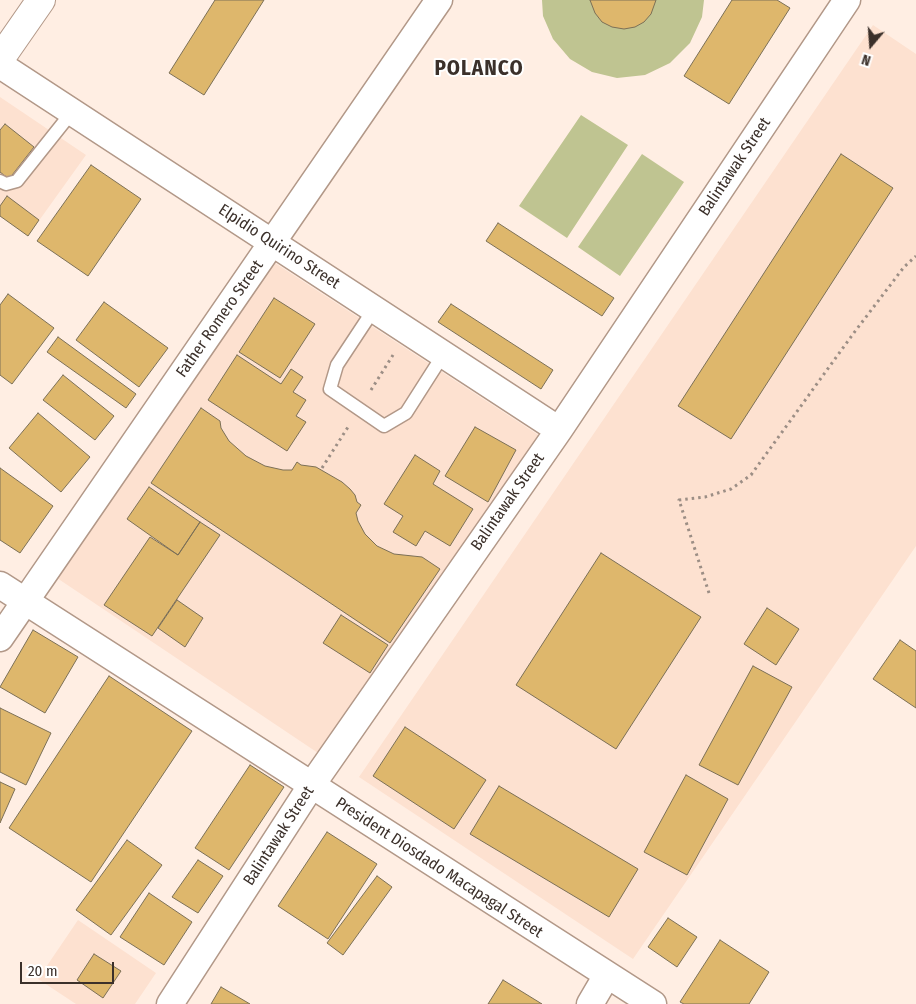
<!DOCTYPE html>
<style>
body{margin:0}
#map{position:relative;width:916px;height:1004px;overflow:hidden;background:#ffeee3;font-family:"Fira Sans Condensed",sans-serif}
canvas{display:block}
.north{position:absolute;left:846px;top:20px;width:50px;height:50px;-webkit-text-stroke:4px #fff;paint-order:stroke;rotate:198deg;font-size:14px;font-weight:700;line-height:20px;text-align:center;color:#3b302a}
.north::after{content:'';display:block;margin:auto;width:18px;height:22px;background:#3b302a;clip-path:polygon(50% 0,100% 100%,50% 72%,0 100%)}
.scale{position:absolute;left:20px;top:962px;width:94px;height:22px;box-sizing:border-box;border:2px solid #3b302a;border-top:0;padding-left:6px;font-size:15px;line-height:18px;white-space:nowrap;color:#3b302a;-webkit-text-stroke:4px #fff;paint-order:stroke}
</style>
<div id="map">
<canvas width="916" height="1004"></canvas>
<div class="north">N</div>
<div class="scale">20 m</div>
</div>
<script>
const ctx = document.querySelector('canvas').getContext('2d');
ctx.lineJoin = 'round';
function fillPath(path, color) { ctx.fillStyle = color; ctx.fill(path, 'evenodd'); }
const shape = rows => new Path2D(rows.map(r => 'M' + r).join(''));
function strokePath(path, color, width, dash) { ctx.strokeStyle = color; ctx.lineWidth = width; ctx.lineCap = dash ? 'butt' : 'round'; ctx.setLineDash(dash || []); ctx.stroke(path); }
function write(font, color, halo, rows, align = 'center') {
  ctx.font = font + ' "Fira Sans Condensed",sans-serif'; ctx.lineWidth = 4; ctx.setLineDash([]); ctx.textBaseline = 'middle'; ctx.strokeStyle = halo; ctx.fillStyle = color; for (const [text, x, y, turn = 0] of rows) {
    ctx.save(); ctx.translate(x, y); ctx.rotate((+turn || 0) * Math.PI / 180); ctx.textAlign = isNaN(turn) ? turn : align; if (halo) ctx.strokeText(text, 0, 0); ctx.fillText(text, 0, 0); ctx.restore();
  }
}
const built = shape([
 [873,25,916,54,916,546,633,959,359,777],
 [0,97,86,155,28,236,0,216],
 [275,263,540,436,321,755,57,578],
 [78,920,156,973,135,1004,76,1004,38,979]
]);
const green = shape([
 [542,0,704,0,702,17,690,43,670,63,645,75,617,78,592,72,570,59,553,39,543,16],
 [581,115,628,145,567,238,519,206],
 [642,154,684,182,620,276,578,247]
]);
const building = shape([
 [215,0,264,0,204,95,169,73,215,0],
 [590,0,656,0,651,14,644,22,635,27,624,29,612,27,602,22,595,13,590,0],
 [732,0,777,0,790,8,729,104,684,76,732,0],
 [5,124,34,147,9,179,0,172,0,130,5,124],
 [841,154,893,188,731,439,678,406,841,154],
 [91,165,141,199,88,276,37,241,91,165],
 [7,196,39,220,28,236,0,216,0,206,7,196],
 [498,223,614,298,602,316,486,241,498,223],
 [8,294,54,328,12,384,0,375,0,305,8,294],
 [274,298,315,324,280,378,239,352,274,298],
 [104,302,168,348,139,387,76,340,104,302],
 [451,304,553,370,541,389,438,322,451,304],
 [58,337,136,394,126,408,47,352,58,337],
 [237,355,281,384,291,369,303,377,293,392,306,400,296,416,306,422,287,451,208,400,237,355],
 [63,375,114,416,95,440,43,400,63,375],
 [201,408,220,421,221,428,229,441,246,456,265,466,283,470,292,470,297,462,301,465,316,467,342,482,350,489,355,495,357,502,361,505,356,513,358,521,365,534,377,546,394,554,422,557,440,569,390,643,151,483,201,408],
 [38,413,90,457,61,492,9,448,38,413],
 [475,427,516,450,488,502,445,476,475,427],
 [415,455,440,471,433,484,473,509,450,546,425,531,416,546,393,532,403,516,384,504,415,455],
 [0,468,53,506,20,553,0,540,0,468],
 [149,487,200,522,178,555,127,519,149,487],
 [200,522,220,535,152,636,104,605,150,537,178,555,200,522],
 [601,553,701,617,616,749,516,685,601,553],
 [177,600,203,618,185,647,158,628,177,600],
 [767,608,799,629,776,665,744,644,767,608],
 [341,615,388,645,370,673,323,643,341,615],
 [33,630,78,657,45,713,0,687,33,630],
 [900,640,916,651,916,708,873,679,900,640],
 [753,666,792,687,738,785,699,765,753,666],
 [109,676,192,731,91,882,9,828,109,676],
 [0,708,51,733,26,785,0,772,0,708],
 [405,727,486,780,454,829,373,776,405,727],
 [250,765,284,787,229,870,195,848,250,765],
 [686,775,728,799,687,875,644,852,686,775],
 [0,782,15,789,0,823,0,782],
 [499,786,638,869,609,917,470,834,499,786],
 [327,832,377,864,328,939,278,906,327,832],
 [127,840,162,865,111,935,76,910,127,840],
 [198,860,223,876,198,913,172,897,198,860],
 [377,876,392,887,343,955,327,943,377,876],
 [149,893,192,922,164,965,120,937,149,893],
 [668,918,697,937,677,967,648,947,668,918],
 [720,940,769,972,749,1004,684,1004,680,1002,720,940],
 [94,954,121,971,103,998,77,980,94,954],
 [503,980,542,1004,488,1004,503,980],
 [221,987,250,1004,211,1004,221,987]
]);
const path = shape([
 [371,390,393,355],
 [322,468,348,427],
 [709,593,679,500,705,497,731,489,751,475,853,334,904,267,916,256]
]);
const service = shape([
 [0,181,6,184,17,181,72,112],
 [374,309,337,365,330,389,384,426,406,413,443,355]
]);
const minor = shape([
 [0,65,559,430],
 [0,585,653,1004],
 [0,638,439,0],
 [170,1004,311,786,559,430,847,0],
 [590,1004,607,975]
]);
const secondary = shape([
 [0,59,41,0]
]);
const streetNames = [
 ["Balintawak Street",735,167,-56],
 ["Elpidio Quirino Street",279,247,33],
 ["Father Romero Street",220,319,-55],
 ["Balintawak Street",508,502,-55],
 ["Balintawak Street",279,836,-57],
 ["President Diosdado Macapagal Street",439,868,33]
];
const districtNames = [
 ["POLANCO",479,69]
];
fillPath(built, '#fde1d0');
fillPath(green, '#bfc491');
fillPath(building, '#deb76c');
strokePath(building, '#7c7057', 1);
strokePath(service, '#b29888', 15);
strokePath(minor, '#b29888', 29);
strokePath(secondary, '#b29888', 30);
strokePath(path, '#9c8e85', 3, [2.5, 4]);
strokePath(service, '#fff', 12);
strokePath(minor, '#fff', 26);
strokePath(secondary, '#fff', 28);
write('16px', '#3b302a', '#fff', streetNames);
ctx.letterSpacing = '1px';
write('bold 21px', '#3b302a', '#fff', districtNames);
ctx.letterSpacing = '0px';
</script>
